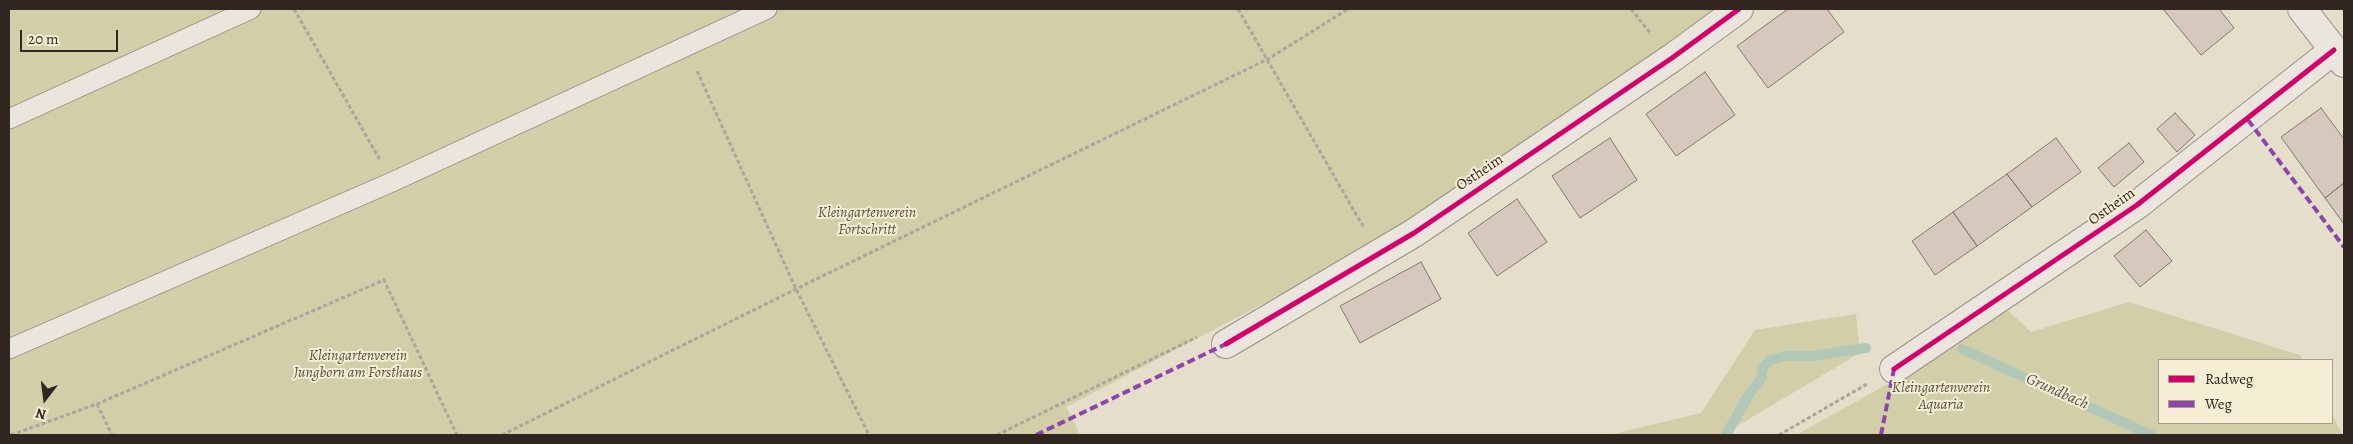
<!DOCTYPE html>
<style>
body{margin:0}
#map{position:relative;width:2353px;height:444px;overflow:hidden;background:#e5deca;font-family:Alegreya,serif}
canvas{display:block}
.frame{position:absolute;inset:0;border:10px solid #322620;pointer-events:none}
.legend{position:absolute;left:2158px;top:359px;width:175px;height:65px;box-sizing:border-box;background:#f6edd5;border:1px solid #a89d8d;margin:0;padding:6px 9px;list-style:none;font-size:15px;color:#322620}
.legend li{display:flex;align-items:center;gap:10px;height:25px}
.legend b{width:25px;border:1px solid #a89d8d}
.north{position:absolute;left:20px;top:374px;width:50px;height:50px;-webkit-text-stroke:4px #f6edd5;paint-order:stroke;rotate:195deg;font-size:14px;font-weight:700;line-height:20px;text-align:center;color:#322620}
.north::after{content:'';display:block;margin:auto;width:18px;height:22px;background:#322620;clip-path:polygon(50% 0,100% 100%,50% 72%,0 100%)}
.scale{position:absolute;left:20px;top:30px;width:98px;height:22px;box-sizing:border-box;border:2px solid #322620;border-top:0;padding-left:6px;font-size:15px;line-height:18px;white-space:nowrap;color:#322620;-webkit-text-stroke:4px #f6edd5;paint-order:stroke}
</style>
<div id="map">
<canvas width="2353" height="444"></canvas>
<div class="frame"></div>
<ul class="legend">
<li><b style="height:6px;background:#d6006c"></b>Radweg</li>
<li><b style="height:6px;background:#8e44ad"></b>Weg</li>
</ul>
<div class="north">N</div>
<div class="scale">20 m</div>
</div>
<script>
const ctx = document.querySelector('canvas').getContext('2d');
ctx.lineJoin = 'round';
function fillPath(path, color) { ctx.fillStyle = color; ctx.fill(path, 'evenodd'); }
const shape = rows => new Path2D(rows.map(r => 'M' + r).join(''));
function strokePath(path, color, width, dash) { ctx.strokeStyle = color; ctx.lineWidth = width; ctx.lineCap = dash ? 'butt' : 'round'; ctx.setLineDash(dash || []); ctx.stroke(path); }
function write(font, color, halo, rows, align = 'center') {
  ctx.font = font + ' Alegreya,serif'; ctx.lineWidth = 4; ctx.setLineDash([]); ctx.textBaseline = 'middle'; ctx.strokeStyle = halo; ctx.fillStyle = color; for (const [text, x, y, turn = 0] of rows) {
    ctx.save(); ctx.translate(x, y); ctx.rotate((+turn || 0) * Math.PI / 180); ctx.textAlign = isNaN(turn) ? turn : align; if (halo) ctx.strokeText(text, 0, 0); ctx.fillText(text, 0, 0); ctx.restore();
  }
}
const green = shape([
 [9,9,1726,9,1663,55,1358,254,1066,407,1080,435,9,435],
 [2129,302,2300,355,2303,360,2159,360,2159,423,2332,423,2332,415,2343,435,1796,435,1893,381,2001,304,2031,332],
 [1856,314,1860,353,1722,435,1609,435,1701,413,1755,330]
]);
const stream = shape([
 [1962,349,2151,435],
 [1726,435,1749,394,1761,379,1763,368,1770,360,1786,356,1812,356,1866,348]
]);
const building = shape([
 [1788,9,1827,9,1844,32,1768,88,1737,46,1788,9],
 [2163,9,2219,9,2234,28,2201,55,2163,9],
 [1705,72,1735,115,1676,156,1646,114,1705,72],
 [2321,108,2344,139,2344,183,2325,198,2281,137,2321,108],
 [2175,113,2195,135,2177,152,2157,129,2175,113],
 [1610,138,1637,180,1580,218,1552,176,1610,138],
 [2056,138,2081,172,2032,207,2007,174,2056,138],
 [2129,143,2144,162,2114,187,2098,168,2129,143],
 [2007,174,2032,207,1977,246,1953,212,2007,174],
 [2344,183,2344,224,2325,198,2344,183],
 [1517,199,1547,242,1497,276,1468,233,1517,199],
 [1953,212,1977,246,1935,275,1912,241,1953,212],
 [2146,230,2172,261,2140,287,2114,256,2146,230],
 [1421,262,1441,299,1360,343,1340,306,1421,262]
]);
const path = shape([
 [294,9,380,160],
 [1238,9,1364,228],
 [1631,9,1651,34],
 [697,71,796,289,869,435],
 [97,404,112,435],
 [11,435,97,404,384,280,457,435],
 [502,435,796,289,1268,59,1348,9],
 [997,435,1197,337],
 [1779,435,1867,384]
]);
const lane = shape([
 [9,119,251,9],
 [9,349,392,182,767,9]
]);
const street = shape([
 [2302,9,2344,63],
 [1226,344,1414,233,1672,58,1739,9],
 [1894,369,2137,205,2334,50]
]);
const quiet = shape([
 [2248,120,2344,247],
 [1036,435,1226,344],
 [1881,435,1894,369]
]);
const cycleway = shape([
 [1226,344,1414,233,1672,58,1739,9],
 [1894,369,2137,205,2334,50]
]);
const streetNames = [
 ["Ostheim",1480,173,-34],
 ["Ostheim",2112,207,-35]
];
const parkNames = [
 ["Kleingartenverein",867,213],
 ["Fortschritt",867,230],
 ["Kleingartenverein",358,356],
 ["Jungborn am Forsthaus",358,373],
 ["Kleingartenverein",1941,388],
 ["Aquaria",1941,405]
];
const waterNames = [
 ["Grundbach",2057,392,24]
];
fillPath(green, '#d2cea8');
strokePath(stream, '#b1c8b8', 10);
fillPath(building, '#d6c8bc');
strokePath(building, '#7f7a70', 1);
strokePath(lane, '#999387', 21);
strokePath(street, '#999387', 30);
strokePath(path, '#aaa59e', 3, [4, 2.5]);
strokePath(lane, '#eae6dd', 19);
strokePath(street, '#eae6dd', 28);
strokePath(quiet, '#8e44ad', 4, [8, 4]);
strokePath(cycleway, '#d6006c', 5);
write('15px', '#322620', '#f6edd5', streetNames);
write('italic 15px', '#564d3b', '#f6edd5', parkNames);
write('italic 16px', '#52544b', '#f6edd5', waterNames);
</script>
